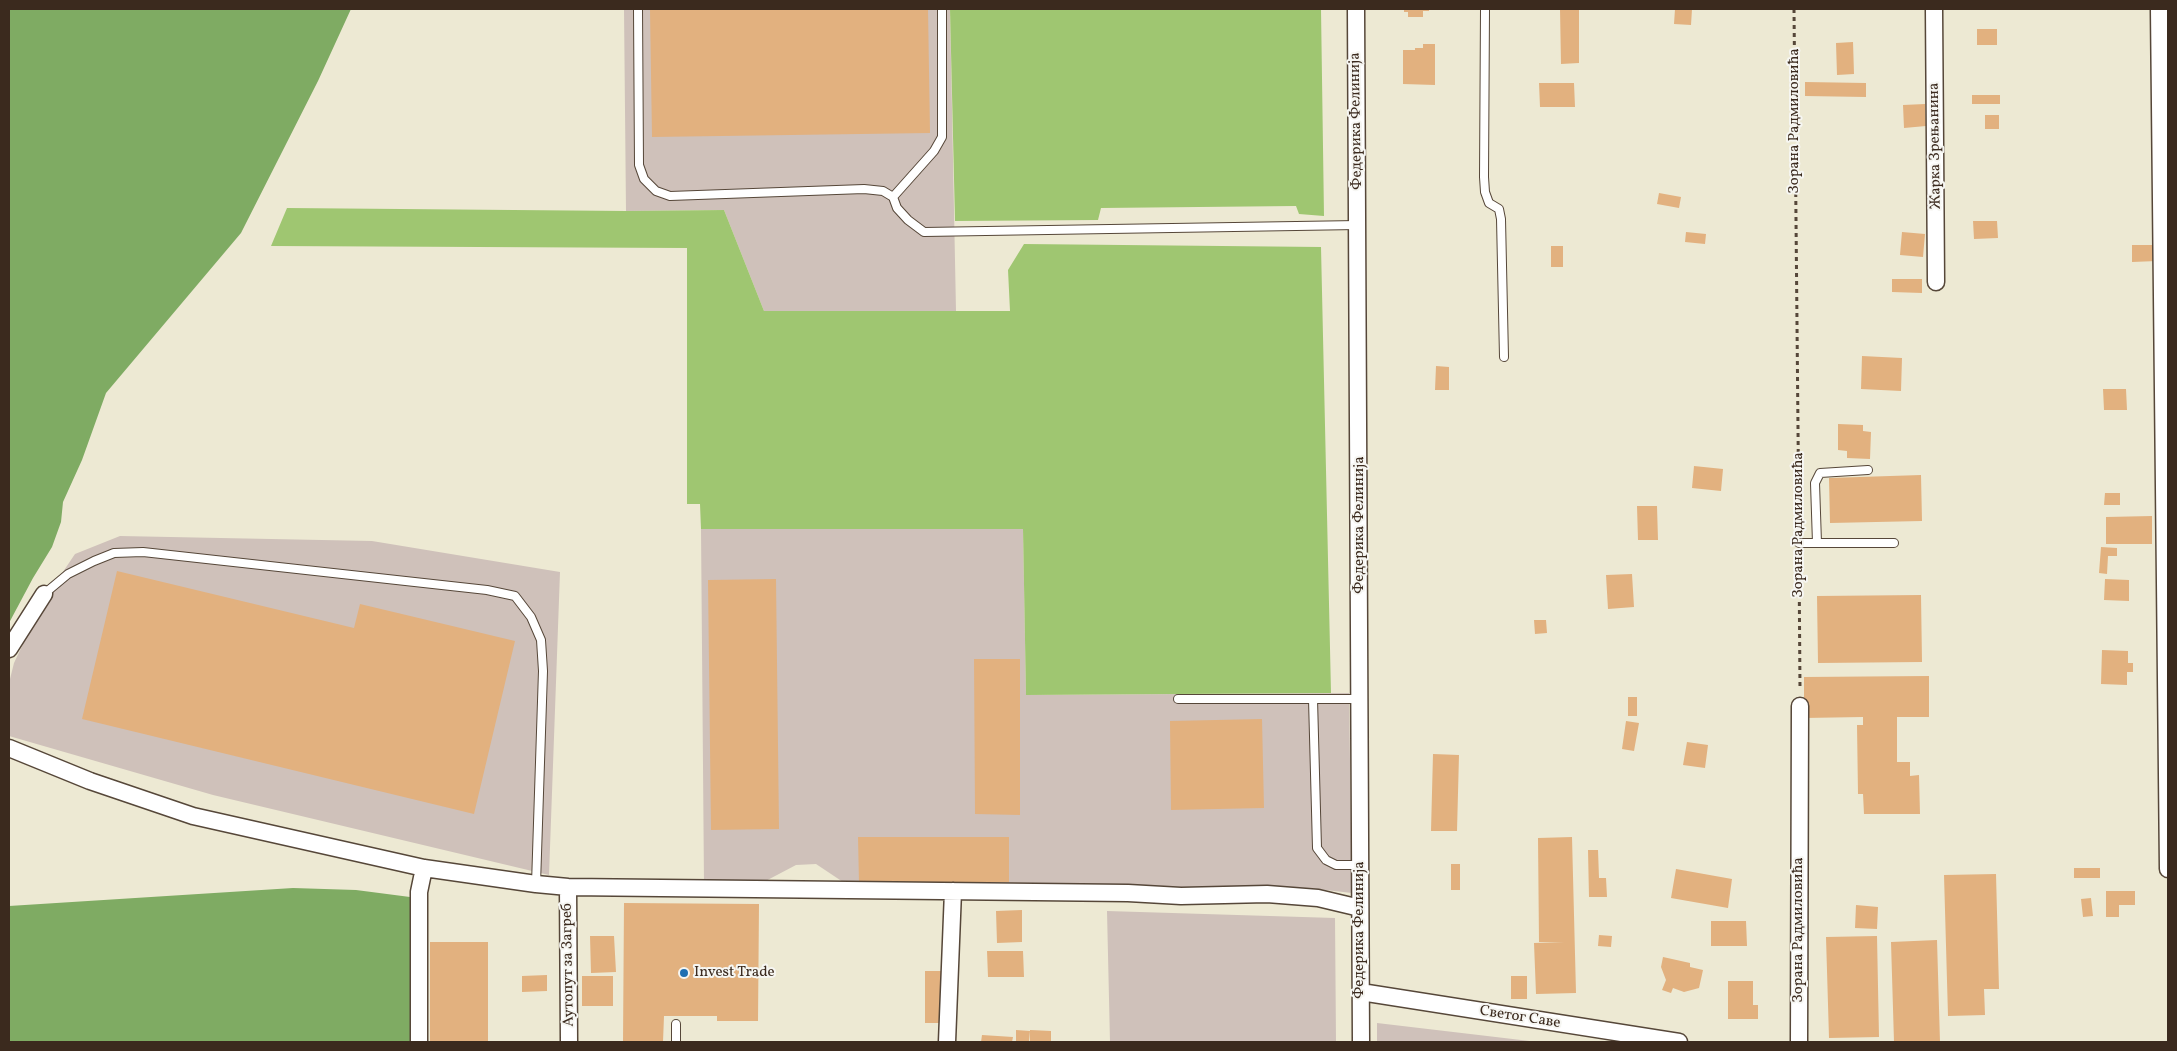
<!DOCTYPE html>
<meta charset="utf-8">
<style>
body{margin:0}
#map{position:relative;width:2177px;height:1051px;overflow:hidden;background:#ede9d3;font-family:Vollkorn,serif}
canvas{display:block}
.frame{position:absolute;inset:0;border:10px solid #3b2a1e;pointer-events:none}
</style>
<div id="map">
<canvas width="2177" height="1051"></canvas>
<div class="frame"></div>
</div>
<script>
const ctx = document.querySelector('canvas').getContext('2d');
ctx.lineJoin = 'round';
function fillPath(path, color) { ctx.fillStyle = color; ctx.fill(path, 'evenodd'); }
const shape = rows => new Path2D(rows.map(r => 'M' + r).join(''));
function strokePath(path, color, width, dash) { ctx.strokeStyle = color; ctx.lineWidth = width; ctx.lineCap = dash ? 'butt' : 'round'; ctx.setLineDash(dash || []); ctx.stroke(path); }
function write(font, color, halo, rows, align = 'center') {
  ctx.font = font + ' Vollkorn,serif'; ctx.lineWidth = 4; ctx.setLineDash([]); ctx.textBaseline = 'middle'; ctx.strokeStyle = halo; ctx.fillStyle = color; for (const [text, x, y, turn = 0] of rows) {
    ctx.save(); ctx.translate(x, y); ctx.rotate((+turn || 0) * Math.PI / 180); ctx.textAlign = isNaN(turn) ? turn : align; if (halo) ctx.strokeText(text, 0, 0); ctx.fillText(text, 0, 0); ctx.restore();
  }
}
const industrial = shape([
 [624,9,950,9,956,311,764,311,724,210,626,211],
 [701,529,1023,529,1026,695,1349,693,1352,893,1308,888,849,886,816,864,796,865,758,885,704,884],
 [120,536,372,541,560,572,549,875,213,795,9,736,9,683,14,663,44,600,75,554],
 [1107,911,1335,918,1336,1042,1110,1042],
 [1377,1023,1538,1042,1377,1042]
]);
const green = shape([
 [950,9,1321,9,1324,216,1299,214,1296,206,1101,208,1098,220,955,221],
 [287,208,626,211,724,210,764,311,1010,311,1008,270,1024,244,1321,247,1331,693,1026,695,1023,529,701,529,700,504,687,504,687,248,271,246]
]);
const forest = shape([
 [9,9,351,9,318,81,241,233,106,393,82,460,63,502,61,522,52,547,33,578,9,623],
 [293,888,356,890,410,897,412,1042,9,1042,9,906]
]);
const building = shape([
 [650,9,928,9,930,133,652,137],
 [1404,9,1429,9,1429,11,1423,11,1423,17,1408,17,1408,12,1404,12],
 [1560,9,1579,9,1579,63,1561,64],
 [1675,9,1692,9,1691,25,1674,24],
 [1977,29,1997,29,1997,45,1977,45],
 [1853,42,1854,74,1837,75,1836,43],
 [1423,44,1435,44,1435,85,1403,84,1403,50,1415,50,1415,48,1423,48],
 [1805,82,1866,83,1866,97,1805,96],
 [1539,83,1574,83,1575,107,1540,107],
 [1972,95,2000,95,2000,104,1972,104],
 [1925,104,1926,126,1904,128,1903,105],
 [1985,115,1999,115,1999,129,1985,129],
 [1659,193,1681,197,1679,208,1657,204],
 [1973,221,1997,221,1998,238,1974,239],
 [1686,232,1706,234,1705,244,1685,242],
 [1902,232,1925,234,1923,257,1900,255],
 [2132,245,2156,245,2157,261,2132,262],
 [1551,246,1563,246,1563,267,1551,267],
 [1892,279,1922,279,1922,293,1892,292],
 [1862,356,1902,358,1901,391,1861,389],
 [1436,366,1449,367,1449,390,1435,390],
 [2103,389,2126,389,2127,410,2104,410],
 [1838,424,1863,425,1863,431,1871,432,1870,459,1847,458,1847,451,1838,450],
 [1694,466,1723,469,1721,491,1692,488],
 [1921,475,1922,521,1830,523,1829,478],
 [2105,493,2120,493,2120,505,2104,505],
 [1637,506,1657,506,1658,540,1638,540],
 [2152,516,2152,544,2106,544,2106,517],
 [2101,547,2117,548,2117,556,2108,556,2107,574,2099,573],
 [117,571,354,628,360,604,515,641,474,814,82,719],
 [1632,574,1634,607,1608,609,1606,575],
 [776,579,779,829,711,830,708,580],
 [2105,579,2129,580,2129,601,2104,600],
 [1921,595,1922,662,1818,663,1817,596],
 [1534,620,1546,620,1547,633,1535,634],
 [2102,650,2128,651,2128,663,2133,663,2133,672,2127,672,2127,685,2101,684],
 [974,659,1020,659,1020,815,975,814],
 [1929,676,1929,717,1897,717,1897,762,1910,762,1910,776,1919,775,1920,814,1864,814,1863,794,1858,794,1857,725,1863,725,1863,717,1804,718,1804,677],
 [1628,697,1637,697,1637,716,1628,716],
 [1262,719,1264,808,1171,810,1170,721],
 [1626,721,1639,723,1634,751,1622,749],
 [1687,742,1708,745,1705,768,1683,765],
 [1433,754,1459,755,1457,831,1431,831],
 [858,837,1009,837,1009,882,859,883],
 [1572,837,1576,993,1536,994,1534,943,1564,942,1539,942,1538,838],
 [1588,850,1598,850,1599,878,1606,878,1607,897,1589,897],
 [1451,864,1460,864,1460,890,1451,890],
 [2074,868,2100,868,2100,878,2074,878],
 [1676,869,1732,879,1728,908,1671,898],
 [1996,874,1999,989,1984,989,1985,1015,1948,1016,1944,875],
 [2106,891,2135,891,2135,905,2119,905,2119,917,2106,917],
 [2091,898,2093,916,2083,917,2081,899],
 [624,903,759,904,758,1021,717,1021,717,1016,664,1016,663,1042,623,1042],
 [1856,905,1878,907,1877,929,1855,928],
 [1022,910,1022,942,997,943,996,911],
 [1711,921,1746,921,1747,946,1711,946],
 [1599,935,1612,936,1611,947,1598,946],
 [590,936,614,936,616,972,591,973],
 [1877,936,1879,1037,1829,1038,1826,937],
 [1937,940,1940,1042,1894,1042,1891,942],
 [430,942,488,942,488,1042,430,1042],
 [987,951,1023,951,1024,977,988,977],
 [1663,957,1690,963,1690,967,1703,970,1699,988,1684,992,1673,988,1671,993,1662,990,1666,980,1661,967],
 [925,971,945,971,945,1023,925,1023],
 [547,975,547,991,522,992,522,976],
 [582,976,613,976,613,1006,582,1006],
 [1511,976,1527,976,1527,999,1511,999],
 [1728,981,1753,981,1753,1005,1758,1005,1758,1019,1728,1019],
 [1016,1030,1030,1031,1029,1042,1016,1042],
 [1030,1030,1051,1031,1051,1042,1030,1042],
 [982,1035,1013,1037,1012,1042,981,1042]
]);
const path = shape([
 [1794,9,1799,533],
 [1799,554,1800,690]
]);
const lane = shape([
 [638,9,639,165,644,179,656,191,670,196,864,189,883,191,893,197,897,208,908,220,924,232,1358,225],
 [1485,9,1484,177,1485,192,1489,203,1499,209,1501,219,1504,357],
 [893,197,934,151,942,137,942,9],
 [1799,543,1894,543],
 [1817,543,1815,483,1820,473,1868,470],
 [44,594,68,574,94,561,114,553,143,552,487,590,515,596,531,617,541,640,543,671,536,884],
 [1178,699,1313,699],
 [1360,865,1336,865,1326,860,1317,848,1313,699,1361,699],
 [676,1024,676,1042]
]);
const street = shape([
 [1356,9,1361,1042],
 [1934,9,1936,282],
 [2159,9,2168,869],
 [9,649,44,594],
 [9,748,90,781,193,816,424,868,536,884,568,887,1128,893,1181,896,1267,894,1318,898,1360,908],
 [568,887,569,1042],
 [1361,992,1679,1042],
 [419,1042,419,892,424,868],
 [947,1042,953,891],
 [1799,1042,1800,706]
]);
const markers = [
 [684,973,5,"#1f6fb2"]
];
const streetNames = [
 ["Федерика Фелинија",1357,121,-91],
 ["Зорана Радмиловића",1795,121,-90],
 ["Жарка Зрењанина",1936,146,-91],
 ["Федерика Фелинија",1360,525,-90],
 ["Зорана Радмиловића",1799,525,-90],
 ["Федерика Фелинија",1360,930,-90],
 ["Зорана Радмиловића",1799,930,-90],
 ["Аутопут за Загреб",569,965,-91],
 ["Светог Саве",1520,1018,9]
];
const poiNames = [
 ["Invest Trade",694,973]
];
fillPath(industrial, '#cfc1ba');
fillPath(green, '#9fc671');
fillPath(forest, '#7fab63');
fillPath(building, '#e2b17f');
strokePath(lane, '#564739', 10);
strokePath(street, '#564739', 19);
strokePath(path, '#564739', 3, [4, 4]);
strokePath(lane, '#fff', 8);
strokePath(street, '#fff', 16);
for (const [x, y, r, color] of markers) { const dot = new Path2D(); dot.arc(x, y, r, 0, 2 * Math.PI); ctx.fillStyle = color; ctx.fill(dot); strokePath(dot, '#f6f6f2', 2); }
write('15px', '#3b2a1e', '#f6f6f2', streetNames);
write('15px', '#3b2a1e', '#f6f6f2', poiNames, 'left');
</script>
